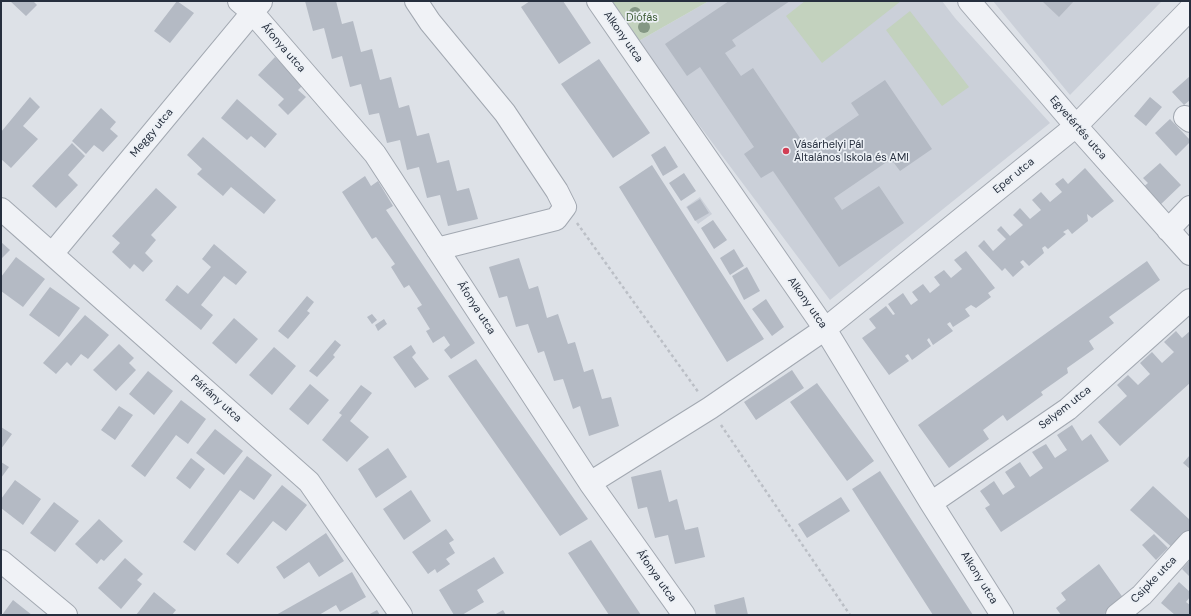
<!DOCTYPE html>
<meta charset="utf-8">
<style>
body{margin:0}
#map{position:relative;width:1191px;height:616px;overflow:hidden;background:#dde1e7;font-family:"DM Sans",sans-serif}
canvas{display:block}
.frame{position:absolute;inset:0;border:2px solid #262f3e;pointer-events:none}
</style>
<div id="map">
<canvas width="1191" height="616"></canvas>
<div class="frame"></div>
</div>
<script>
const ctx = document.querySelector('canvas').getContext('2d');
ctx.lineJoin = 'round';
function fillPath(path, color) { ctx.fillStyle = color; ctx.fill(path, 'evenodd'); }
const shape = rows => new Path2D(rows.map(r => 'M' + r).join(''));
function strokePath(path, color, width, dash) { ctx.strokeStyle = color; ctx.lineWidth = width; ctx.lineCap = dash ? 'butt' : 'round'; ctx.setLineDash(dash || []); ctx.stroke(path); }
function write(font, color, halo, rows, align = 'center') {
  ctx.font = font + ' "DM Sans",sans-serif'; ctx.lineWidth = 3.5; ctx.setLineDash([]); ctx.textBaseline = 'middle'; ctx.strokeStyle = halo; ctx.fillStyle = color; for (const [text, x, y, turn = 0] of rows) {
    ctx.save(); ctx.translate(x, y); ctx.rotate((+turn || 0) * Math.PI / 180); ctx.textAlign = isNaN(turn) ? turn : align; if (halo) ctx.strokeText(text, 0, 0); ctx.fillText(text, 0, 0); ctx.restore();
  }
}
const built = shape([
 [709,1,942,1,955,18,1050,123,830,300,637,42],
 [993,1,1162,1,1070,95],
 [700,197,712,214,698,224,686,207]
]);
const green = shape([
 [608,1,709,1,637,42],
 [805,1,901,1,822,63,786,16],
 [910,11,969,87,942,106,886,30]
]);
const building = shape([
 [10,1,33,1,37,5,26,16],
 [177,1,194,13,170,43,154,31],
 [305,1,336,1,342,24,353,21,361,52,372,49,380,80,391,77,399,108,409,105,417,136,429,133,437,163,449,160,457,191,469,188,478,219,448,226,440,195,427,198,419,167,407,170,400,140,387,143,379,113,369,115,361,84,350,87,342,56,332,59,324,28,313,31],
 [530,1,563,1,591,43,559,64,521,7],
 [729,1,790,1,732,40,736,46,725,53,741,76,753,68,808,150,859,115,851,103,885,80,932,149,900,171,891,159,834,198,842,210,879,186,904,223,839,267,773,171,761,178,744,154,754,147,700,67,687,76,665,44],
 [1042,1,1074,1,1059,17],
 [275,57,304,84,298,90,306,97,288,115,278,105,284,99,258,75],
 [599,59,650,133,613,158,561,84],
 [1190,76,1190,100,1184,105,1172,92],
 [30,97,40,107,23,126,38,139,11,168,1,159,1,132],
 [1150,97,1162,107,1146,126,1134,116],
 [237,99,277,134,265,148,251,136,247,140,221,118],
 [101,108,116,122,110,129,118,136,103,152,94,145,86,154,72,141],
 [1170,119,1190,140,1190,142,1176,156,1155,133],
 [203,137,276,200,264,214,231,187,223,196,197,174,202,169,187,155],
 [72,143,85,156,68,175,78,185,56,208,32,186],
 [665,146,678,167,663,176,651,155],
 [1160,163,1181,185,1159,206,1142,188,1148,183,1143,178],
 [652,165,764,339,727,362,619,187],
 [1085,168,1114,201,1092,218,1087,214,1088,221,1072,234,1068,229,1063,232,1066,234,1048,249,1045,246,1042,248,1044,253,1029,266,1023,260,1020,262,1024,267,1013,277,1005,268,1002,271,978,246,984,240,993,251,1006,239,997,230,1001,226,1010,236,1023,225,1013,215,1020,208,1030,219,1041,210,1032,200,1041,192,1050,202,1062,192,1055,184,1063,178,1068,184],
 [684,173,696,191,681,201,669,183],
 [365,176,371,186,378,181,393,206,386,210,475,343,451,359,444,350,450,345,444,336,433,343,426,331,430,329,417,308,422,305,409,285,404,288,391,267,395,264,376,237,372,239,342,192],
 [156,188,177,207,151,235,156,240,145,253,153,261,143,272,134,264,130,269,112,252,120,243,112,236],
 [700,199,709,213,695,221,687,207],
 [713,220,727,240,714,249,701,228],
 [1,242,10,250,1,259],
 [214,244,247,272,236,285,224,276,201,305,213,315,201,330,165,300,177,285,188,294,211,267,202,259],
 [734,249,744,266,730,275,720,258],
 [966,251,995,288,988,293,991,297,976,308,971,305,965,309,970,316,953,327,950,322,947,324,953,331,933,345,929,338,927,340,931,346,912,360,908,354,905,356,909,361,889,375,862,338,876,328,869,319,886,306,893,315,895,314,888,304,903,293,911,305,918,300,912,292,923,284,930,293,940,285,934,277,944,270,951,278,962,269,954,260],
 [16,257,45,279,23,307,1,291,1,277],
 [519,258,529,289,538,286,547,318,558,314,568,344,575,342,584,372,593,369,602,399,611,397,619,426,589,436,580,406,573,409,563,379,554,381,544,351,538,353,528,324,516,327,507,296,499,298,489,267],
 [1147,261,1160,280,1109,317,1114,323,1089,341,1094,349,1067,368,1068,373,1041,392,1043,395,1007,421,1003,415,983,430,989,439,949,468,918,425],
 [747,267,760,291,744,300,732,276],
 [50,287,80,308,59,337,29,315],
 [307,296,314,302,307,311,310,313,288,339,278,331],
 [766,299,784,327,772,336,752,309],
 [372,314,377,320,372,324,367,317],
 [85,315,109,335,88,359,81,354,71,366,67,362,56,374,43,363],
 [234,318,258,339,236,364,212,343],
 [384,319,387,324,378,331,375,325],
 [1176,331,1182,338,1190,331,1190,383,1120,446,1098,422,1127,396,1117,385,1128,375,1138,385,1150,374,1140,363,1152,352,1162,363,1174,352,1164,342],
 [335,340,341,345,333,355,335,357,317,377,309,371],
 [119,344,134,358,129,363,136,370,116,391,93,370],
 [411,345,416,353,412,357,429,379,415,388,393,357],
 [274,347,296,366,272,395,249,375],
 [476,359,588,519,560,536,448,376],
 [792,370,804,388,756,420,744,402],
 [148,371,173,391,154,415,129,394],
 [817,383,874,461,847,481,790,402],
 [310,384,329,400,308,425,289,409],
 [361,385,372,393,350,421,369,437,347,462,322,440,342,415,339,413],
 [181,400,206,419,188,444,176,435,145,477,131,466],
 [119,406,133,415,115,440,101,430],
 [1072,425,1082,441,1091,434,1109,461,1001,532,985,508,990,505,980,491,994,481,1003,495,1015,487,1005,472,1020,462,1030,477,1043,468,1032,452,1046,444,1055,458,1067,450,1057,435],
 [1,427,12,434,1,449],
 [215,429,243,451,224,475,196,453],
 [388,448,407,477,376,498,358,469],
 [1190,455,1190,469,1183,463],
 [247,456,272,475,254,500,240,490,195,551,183,542],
 [191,458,205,469,190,489,176,478],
 [1,462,9,467,1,478],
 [661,470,669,502,677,499,685,530,698,527,705,557,675,564,668,535,655,538,647,507,638,509,631,477],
 [880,471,973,615,933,615,852,489],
 [15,480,41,499,23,525,1,508,1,499],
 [282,485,307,505,286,531,273,521,238,564,226,554],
 [1153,486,1190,520,1190,534,1175,550,1130,510],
 [411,490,431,521,404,540,383,509],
 [841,497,850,511,807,538,798,524],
 [54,502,79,521,55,552,30,533],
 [99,519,123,541,104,561,101,559,97,564,75,544],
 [446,529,454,540,449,543,455,553,446,559,450,564,437,573,435,569,428,574,412,552],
 [326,533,344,561,319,577,309,562,284,579,276,567],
 [1154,534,1168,548,1156,560,1142,545],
 [591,540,641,615,609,615,568,553],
 [494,557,504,573,477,590,484,602,462,615,454,615,439,590],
 [125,558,143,574,137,580,142,584,121,609,98,588],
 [1190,560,1190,577,1182,569],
 [1099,564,1124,599,1103,615,1061,615,1056,608,1066,600,1061,593],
 [352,572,366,597,340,612,336,605,319,615,276,615],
 [1179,582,1190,592,1190,597,1186,602,1190,605,1190,615,1175,615,1161,603],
 [154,592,176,610,172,615,136,615],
 [744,597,748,615,716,615,714,605],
 [13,600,32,615,2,615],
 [377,610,380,615,368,615],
 [503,610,506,615,494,615]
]);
const path = shape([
 [577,223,699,393],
 [721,425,850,615]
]);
const minor = shape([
 [239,1,252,12,375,154,590,483,684,615],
 [416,1,430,22,505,113,557,191,565,207,556,219,437,249],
 [598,1,825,329,931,503,1002,615],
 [969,1,1076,126,1190,254],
 [1185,117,1190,121],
 [1,209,309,482,401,615],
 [1168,230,1190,207],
 [52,254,261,2],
 [590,483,710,408,825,329,1076,126,1190,9],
 [931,503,1068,409,1190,300],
 [1,561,66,615],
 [1117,615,1142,595,1190,542]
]);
const trees = [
 [635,13],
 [644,27]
];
const markers = [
 [786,151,4,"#d13e54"]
];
const parkNames = [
 ["Diófás",642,18]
];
const streetNames = [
 ["Alkony utca",623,37,55],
 ["Áfonya utca",283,48,49],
 ["Egyetértés utca",1078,128,49],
 ["Meggy utca",152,133,-50],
 ["Eper utca",1014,176,-39],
 ["Alkony utca",807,303,55],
 ["Áfonya utca",476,308,57],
 ["Páfrány utca",216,399,42],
 ["Selyem utca",1065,408,-38],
 ["Áfonya utca",656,576,55],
 ["Alkony utca",979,578,58],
 ["Csipke utca",1154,580,-46]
];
const poiNames = [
 ["Vásárhelyi Pál",794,145],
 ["Általános Iskola és AMI",794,158]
];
fillPath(built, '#cbd0d9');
fillPath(green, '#c3d2be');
fillPath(building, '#b4bac4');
strokePath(minor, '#a2a8b1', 24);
strokePath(path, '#bbbfc6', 2.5, [3, 3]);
strokePath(minor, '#f0f2f6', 22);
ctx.fillStyle = '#849784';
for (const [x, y] of trees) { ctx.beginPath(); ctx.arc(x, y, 6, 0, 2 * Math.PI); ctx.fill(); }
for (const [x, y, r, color] of markers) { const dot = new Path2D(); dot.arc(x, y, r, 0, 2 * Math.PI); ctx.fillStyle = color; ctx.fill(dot); strokePath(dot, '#ecf0f5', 1.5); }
write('11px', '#3b5a33', '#ecf0f5', parkNames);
write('11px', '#262f3e', '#ecf0f5', streetNames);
write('11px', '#262f3e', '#ecf0f5', poiNames, 'left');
</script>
